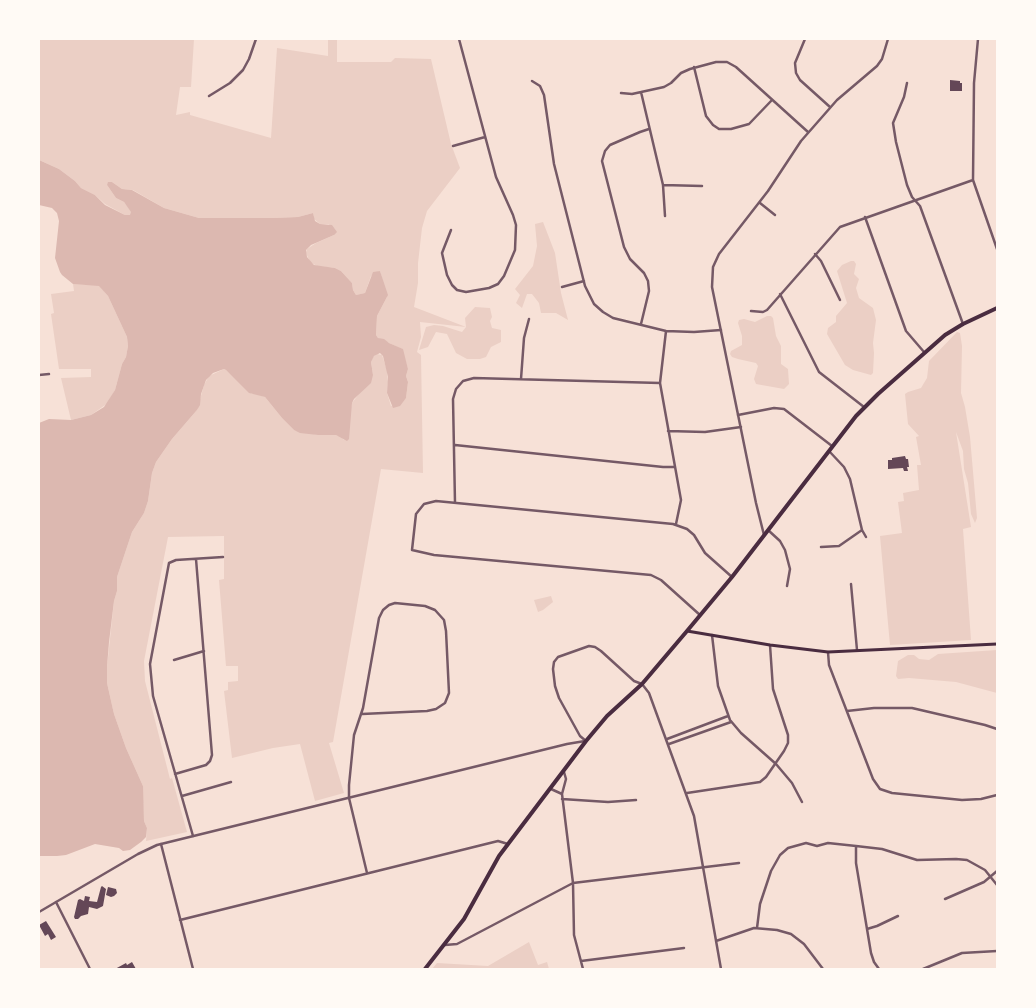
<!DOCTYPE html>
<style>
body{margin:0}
#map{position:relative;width:1036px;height:1008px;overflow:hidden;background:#f7e1d7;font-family:"IBM Plex Sans",sans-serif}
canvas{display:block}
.frame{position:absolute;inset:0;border:40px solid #fffaf5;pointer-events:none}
</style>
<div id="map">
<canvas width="1036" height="1008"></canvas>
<div class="frame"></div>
</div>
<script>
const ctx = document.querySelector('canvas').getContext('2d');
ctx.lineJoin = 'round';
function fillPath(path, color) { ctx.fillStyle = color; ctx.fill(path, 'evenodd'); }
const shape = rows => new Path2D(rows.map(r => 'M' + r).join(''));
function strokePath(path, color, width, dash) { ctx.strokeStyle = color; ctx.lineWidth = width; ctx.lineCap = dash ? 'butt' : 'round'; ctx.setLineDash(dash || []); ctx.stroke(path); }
const green = shape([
 [39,39,194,39,191,87,180,87,176,115,190,112,190,115,271,138,277,48,328,56,328,39,337,39,337,62,391,62,395,58,431,59,451,144,460,168,427,211,422,228,418,263,418,283,414,307,466,327,465,318,475,307,490,308,492,317,490,321,492,328,501,330,501,342,491,347,486,357,480,359,467,359,456,353,447,334,436,332,428,347,419,350,426,327,434,325,443,326,462,332,466,327,420,322,421,337,417,352,421,355,423,473,381,469,333,742,329,743,344,793,315,801,300,744,273,748,232,758,224,691,228,690,228,682,238,681,238,666,226,666,219,580,224,579,224,536,168,537,144,661,145,681,170,779,172,778,187,832,146,841,147,828,144,821,143,803,143,786,126,748,114,714,107,683,107,667,114,601,117,591,117,577,132,532,144,513,148,501,152,473,156,462,172,439,197,410,204,385,209,376,224,369,226,370,252,394,258,394,265,397,282,418,294,430,318,435,336,435,341,436,344,440,352,403,373,375,371,362,373,357,377,354,382,355,387,370,388,382,387,393,391,406,406,398,408,382,406,376,408,369,402,349,378,338,376,335,377,316,387,297,380,271,371,276,365,293,356,295,353,290,352,283,341,271,335,268,317,266,310,262,306,253,307,249,316,243,334,235,329,224,320,224,314,219,313,213,298,217,274,218,199,218,164,208,133,190,122,189,112,182,107,185,116,198,124,202,132,212,131,215,125,215,105,204,95,195,81,188,75,181,59,169,39,160],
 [543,222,555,253,561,293,568,320,556,313,541,313,539,303,532,294,527,294,522,308,516,303,520,295,515,289,533,266,537,246,535,224],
 [851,261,854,261,856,264,854,274,859,279,856,288,859,298,873,308,876,320,873,343,874,353,873,373,871,375,853,370,845,365,827,334,828,328,836,322,836,316,847,303,837,271,842,265],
 [73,284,99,285,108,296,127,337,128,346,126,357,122,364,115,390,108,403,91,415,71,420,61,378,91,377,91,369,59,369,51,314,54,313,51,294,74,291],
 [767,316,771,316,773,318,776,336,781,346,781,364,788,369,789,384,784,389,756,384,754,379,758,366,756,363,738,359,732,357,730,354,731,351,742,345,742,336,738,323,739,320,744,319,755,322],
 [957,332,960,333,962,346,961,393,965,407,970,437,977,518,975,523,971,514,968,483,964,469,963,451,956,432,971,527,963,529,971,640,890,645,880,536,902,533,898,502,904,501,903,493,919,490,917,465,921,465,916,437,919,436,908,424,905,394,908,392,921,388,927,378,929,361],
 [551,596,553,602,543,610,538,612,534,600],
 [997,650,997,693,956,682,909,678,898,679,896,676,898,661,908,655,914,655,919,659,929,660,938,654],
 [529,942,538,965,547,962,549,969,432,969,437,963,488,966]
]);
const water = shape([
 [39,160,59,169,75,181,81,188,95,195,105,205,125,215,130,215,131,212,124,202,116,198,107,185,108,182,112,182,122,189,132,190,164,208,199,218,274,218,298,217,313,213,315,221,320,224,332,225,337,232,334,235,311,245,306,250,307,257,314,265,335,268,341,271,352,283,353,290,356,295,365,293,373,272,380,271,388,295,377,316,376,335,378,338,384,339,389,343,403,349,408,369,406,376,408,382,406,398,400,406,393,408,387,393,388,377,383,356,380,353,374,356,371,362,373,375,371,383,354,399,352,403,349,439,347,441,336,435,318,435,300,433,294,430,282,418,265,397,249,393,226,370,224,369,213,373,206,380,201,394,200,405,197,410,172,439,156,462,152,473,148,501,144,513,132,532,117,577,117,591,114,601,109,642,107,667,107,683,114,714,126,748,143,786,144,821,147,828,146,837,141,842,130,850,123,851,119,848,95,844,66,855,57,856,39,856,39,423,49,419,71,420,91,415,104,407,115,390,122,364,126,357,128,346,127,337,108,296,99,286,73,284,62,275,60,272,55,258,59,221,57,213,52,208,39,205]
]);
const building = shape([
 [950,80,960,81,960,83,962,83,962,91,950,91],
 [905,456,906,459,908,459,909,467,907,467,908,471,904,471,903,468,888,469,888,460,892,460,892,458],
 [102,886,106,889,103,906,97,909,89,907,88,914,81,916,78,919,75,919,74,917,78,900,80,899,84,901,85,896,90,897,89,901,97,902,101,887],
 [108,887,116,889,117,893,114,896,111,897,106,895],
 [46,921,56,937,51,940,48,934,45,936,39,925],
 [132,962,136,969,115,969,126,963,127,965]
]);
const minor = shape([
 [805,39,795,63,796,73,800,80,830,107],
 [978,39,974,83,973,180,997,249],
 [694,67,706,116,713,125,719,129,731,129,749,124,772,100],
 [532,81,540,86,544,95,554,164,585,286,594,304,603,312,613,318,666,331,694,332,721,330],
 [907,83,904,97,893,123,896,142,907,185,912,197,920,206,963,324],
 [641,92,663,185,665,216],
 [621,93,632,94,664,87,671,83,681,73,690,69,716,62,727,62,736,67,808,132],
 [209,96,230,83,243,70,249,59,256,39],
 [453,146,485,137],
 [663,185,702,186],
 [760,203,775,215],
 [865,217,906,331,924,352],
 [451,230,442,253,447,275,452,285,457,290,466,292,489,288,498,284,504,276,515,250,516,225,513,215,496,177,459,39],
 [815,254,821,261,840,300],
 [562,287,584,281],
 [780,294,819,372,864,407],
 [751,311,763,312,767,310,840,227,973,180],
 [641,324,649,291,648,281,644,273,630,259,624,247,602,161,605,151,610,145,640,132,649,129],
 [666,331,660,383,681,500,676,524],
 [39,375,49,374],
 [521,379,524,338,529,319],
 [738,415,774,408,784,409,832,446],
 [668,431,705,432,741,427],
 [455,445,663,467,674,467],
 [829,451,844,467,850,479,862,530,866,537],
 [455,503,453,399,456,389,463,381,474,378,660,383],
 [768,530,780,541,785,550,790,569,787,586],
 [821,547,839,546,862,530],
 [851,584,857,650],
 [700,615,661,580,651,575,434,555,412,550,416,514,424,504,436,501,673,524,687,529,694,535,705,553,732,577],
 [712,635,718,686,730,720,741,733,776,764,792,783,802,802],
 [828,652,829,665,873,779,880,789,892,793,962,800,981,799,997,795],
 [174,660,204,651],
 [847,711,874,708,912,708,985,725,997,729],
 [362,714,427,711,436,709,445,703,449,693,446,631,444,620,435,610,425,606,395,603,389,605,383,610,379,618,363,708,354,735,349,785,349,798,367,873],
 [667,739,728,716],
 [586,741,580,736,559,698,555,686,553,669,554,662,558,657,589,646,595,647,601,651,634,681,642,684,649,693,694,816,721,969],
 [669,744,731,722],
 [564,772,566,779,562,794,573,883,574,935,583,969],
 [175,774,206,765,210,761,212,755,196,559],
 [551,789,562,794],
 [687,793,760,782,766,777,784,751,788,743,788,735,773,689,770,645],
 [182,796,231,782],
 [562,799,608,802,636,800],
 [193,836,153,696,150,664,169,563,176,560,223,557],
 [161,844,193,969],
 [856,846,882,849,917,860,956,859,967,860,985,870,997,885],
 [945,899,984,882,997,871],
 [56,902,90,969],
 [180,920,498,841,508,844],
 [757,928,760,904,771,871,780,855,788,848,806,843,817,846,828,843,856,846,856,863,871,953,874,962,879,969],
 [867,929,877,926,898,916],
 [716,941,754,928,777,930,791,934,804,944,823,969],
 [445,945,457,944,573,883,739,863],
 [581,961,684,948],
 [923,969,962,953,997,951]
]);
const tertiary = shape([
 [764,535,756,503,712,287,713,267,719,254,768,191,801,141,837,100,877,66,882,59,888,39],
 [39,912,138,854,157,845,567,744,585,741]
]);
const secondary = shape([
 [687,631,770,645,828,652,997,644]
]);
const primary = shape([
 [425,969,464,919,499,856,586,741,607,716,642,684,687,631,732,577,856,416,878,394,945,335,963,324,997,308]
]);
fillPath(green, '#ebcfc5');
fillPath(water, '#dcb8b0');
fillPath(building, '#644757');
strokePath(minor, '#755966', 2.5);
strokePath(tertiary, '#755966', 2.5);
strokePath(secondary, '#4a2c40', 3);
strokePath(primary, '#4a2c40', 4);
</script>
